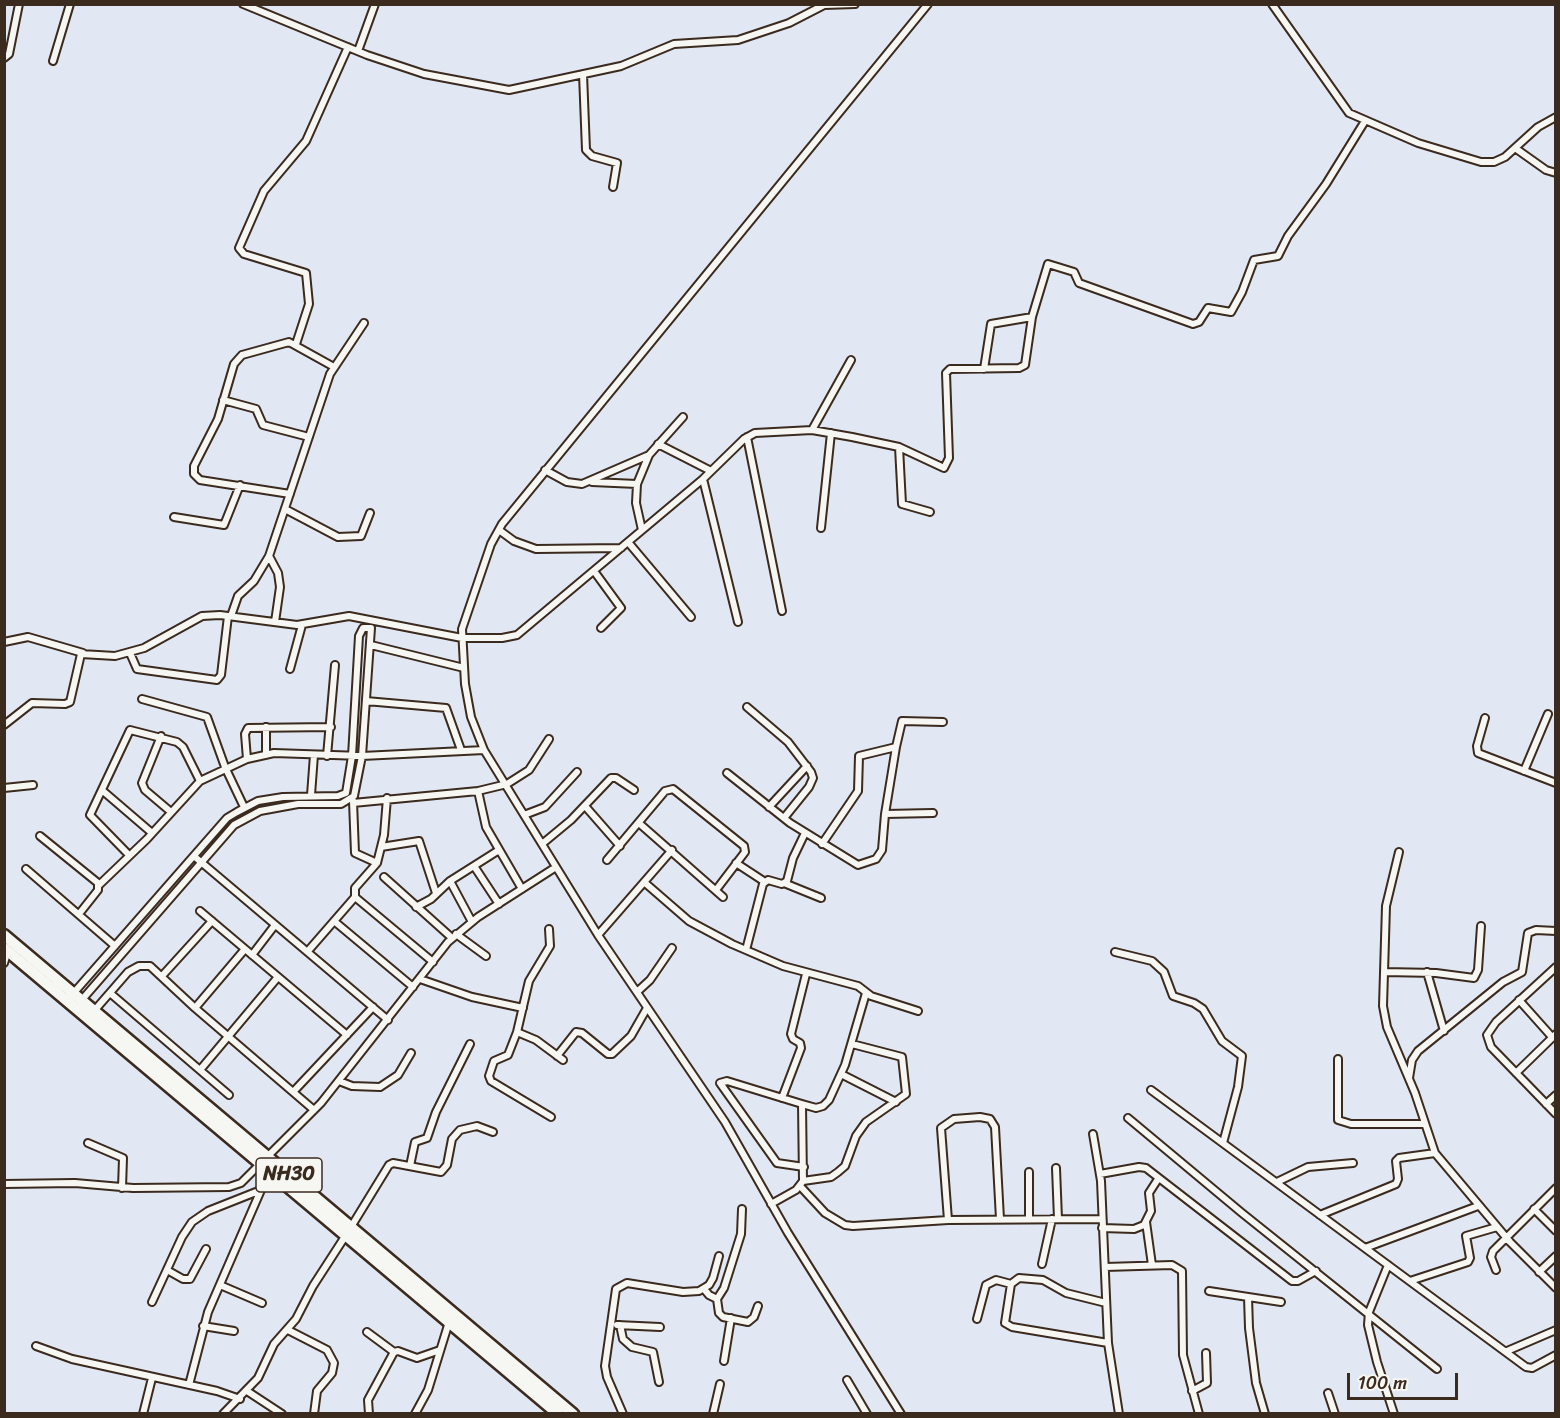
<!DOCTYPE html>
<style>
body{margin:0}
#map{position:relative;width:1560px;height:1418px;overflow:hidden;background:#e2e8f3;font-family:Sriracha,sans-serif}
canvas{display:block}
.frame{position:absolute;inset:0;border:6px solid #3b2a1e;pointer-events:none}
.scale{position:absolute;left:1347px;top:1373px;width:111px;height:27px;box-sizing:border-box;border:3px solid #3b2a1e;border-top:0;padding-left:8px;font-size:18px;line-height:21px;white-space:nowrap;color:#3b2a1e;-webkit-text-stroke:4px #f6f6f2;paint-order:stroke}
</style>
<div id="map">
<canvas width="1560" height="1418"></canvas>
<div class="frame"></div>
<div class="scale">100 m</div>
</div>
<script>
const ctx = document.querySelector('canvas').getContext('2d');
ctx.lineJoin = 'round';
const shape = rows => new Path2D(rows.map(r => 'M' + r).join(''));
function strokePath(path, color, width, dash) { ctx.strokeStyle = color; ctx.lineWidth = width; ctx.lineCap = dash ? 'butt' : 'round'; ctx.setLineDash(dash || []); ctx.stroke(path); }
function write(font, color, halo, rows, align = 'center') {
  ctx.font = font + ' Sriracha,sans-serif'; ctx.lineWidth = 4.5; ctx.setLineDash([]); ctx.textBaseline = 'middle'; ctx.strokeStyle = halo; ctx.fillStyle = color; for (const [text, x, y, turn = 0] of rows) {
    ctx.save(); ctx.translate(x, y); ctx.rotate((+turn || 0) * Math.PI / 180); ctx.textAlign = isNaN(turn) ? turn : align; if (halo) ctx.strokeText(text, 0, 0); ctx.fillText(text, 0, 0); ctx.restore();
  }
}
const minor = shape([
 [243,4,367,55,424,74,509,90,621,66,674,44,738,40,789,23,824,5,855,4],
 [1272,4,1349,113,1418,143,1481,162,1494,162,1505,157,1538,127,1556,117],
 [358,51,375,4],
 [4,58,9,54,19,4],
 [53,61,70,4],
 [583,74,586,150,592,156,617,163,613,187],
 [1515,148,1546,170,1556,173],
 [296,344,309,304,306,273,244,254,239,248,264,191,306,141,348,47],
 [984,369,991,324,1032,317],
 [223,400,256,409,263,425,309,437],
 [812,430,851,360],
 [747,437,782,611],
 [658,444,711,471],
 [899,447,902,504,930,512],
 [545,470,567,482,582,484,649,455],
 [703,479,738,622],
 [592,482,637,484],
 [290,494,200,480,194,474,194,466,218,419,234,364,242,355,289,342,334,367],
 [285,509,338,537,361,536,370,513],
 [174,517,224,525,240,485],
 [821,528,831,433],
 [499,530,514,541,536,549,621,548],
 [642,530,636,503,637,484,649,455,683,417],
 [628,542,691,617],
 [269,556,278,573,280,587,275,622],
 [594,571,621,608,601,628],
 [231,616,238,596,254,581,269,556,330,374,364,323],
 [4,642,28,637,83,653],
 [371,645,464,668],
 [130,653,137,669,217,680,221,675,228,616],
 [290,669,302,625],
 [142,699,207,717,225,767,244,807],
 [366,701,446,708,461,750],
 [747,707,788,742,811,772,813,778,809,787,784,818],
 [1485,718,1477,746,1478,753,1556,783],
 [4,725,32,703,65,704,70,702,81,654,115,656,144,648,202,616,220,615,297,625,349,616,462,638,502,638,517,635,703,479,744,439,755,433,812,430,852,437,899,447,944,468,949,458,946,373,950,369,1019,368,1025,365,1032,317,1048,264,1074,272,1079,283,1193,324,1199,322,1208,308,1231,312,1242,292,1254,260,1278,256,1288,236,1326,184,1365,121],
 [266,727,266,755],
 [161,736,142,783,145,790,171,812],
 [896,747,902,721,943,722],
 [327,756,335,665],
 [247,759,245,734,248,728,331,727],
 [1524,771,1548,714],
 [727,773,790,823,858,865,876,859,882,850,885,814,933,813],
 [4,788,33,785],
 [103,791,152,833],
 [478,791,486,827,522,889],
 [311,795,314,755],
 [387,798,384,835,377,863,355,888,355,897,433,962],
 [353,801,355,853,377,863],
 [353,803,478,791,507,784,529,770,549,739],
 [585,806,620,846],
 [769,807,807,766],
 [524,815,545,807,577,772],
 [640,824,723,897],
 [40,836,98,883,98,890,79,914],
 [542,844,571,820,611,778,616,778,634,790],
 [822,844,858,791,859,756,896,747,885,814],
 [381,847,419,841,436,893],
 [1399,852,1386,906,1383,1006,1387,1027,1415,1093,1435,1153,1510,1242,1556,1288],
 [129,855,90,815,130,730,177,742,183,747,200,781],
 [195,857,388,1020],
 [607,860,665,791,673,789,744,846,745,852,716,890],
 [736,863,765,882],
 [474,866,499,904],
 [26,869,115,946],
 [384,877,452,938],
 [450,881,472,922],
 [644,882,689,921,732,944,783,966,858,986,871,996,918,1011],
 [784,883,821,898],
 [99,885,147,839,200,781,247,759,274,753,362,756,484,750],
 [416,907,431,899,450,881,499,850],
 [200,911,347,1035],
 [334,921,413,987],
 [549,929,550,946,529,981,517,1032,508,1055,494,1061,489,1076,491,1081,551,1117],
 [456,934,486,956],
 [598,935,672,850],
 [746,950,763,884,768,880,782,884,787,881,793,858,805,833],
 [308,951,355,897],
 [1115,952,1152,961,1164,972,1173,996,1194,1003,1203,1009,1222,1041,1242,1056,1238,1087,1223,1143],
 [252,955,275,925],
 [4,963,8,950],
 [1556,967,1496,1022,1487,1035,1491,1047,1556,1114],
 [1384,972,1436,973,1474,978,1478,970,1481,926],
 [1427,972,1444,1031],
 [162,976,212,921],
 [420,979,472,997,523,1008],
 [637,992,650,980,672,948],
 [110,993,229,1095],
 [71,996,227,818,237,812,258,801,283,797,338,796,346,793,352,756,359,636,363,628,371,628,362,756,354,796,341,804,298,804,260,811,234,825,80,1002],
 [1519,1000,1552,1037],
 [195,1008,245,949],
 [94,1011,128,972,139,966,150,966,195,1008,314,1110],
 [517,1032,536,1040,563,1060],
 [557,1056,576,1032,582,1033,608,1054,612,1054,631,1036,647,1008],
 [1338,1059,1338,1120,1351,1124,1424,1124],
 [200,1070,278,977],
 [1516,1073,1556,1034],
 [841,1074,896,1102],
 [1409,1078,1412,1060,1418,1051,1503,982,1522,972,1528,933,1536,930,1556,931],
 [339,1081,352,1086,380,1087,398,1075,411,1053],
 [1151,1090,1526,1367,1532,1368,1556,1355],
 [294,1091,373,1007],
 [782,1098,801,1048,800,1043,793,1039,791,1034,806,974],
 [1546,1104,1556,1095],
 [1128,1118,1242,1213,1437,1369],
 [1093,1134,1101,1181,1108,1343,1119,1414],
 [88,1143,123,1158,122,1188],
 [410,1166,415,1142,427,1138,436,1112,470,1044],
 [804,1167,777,1163,720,1083,727,1081,802,1104,816,1108,823,1106,829,1100,845,1065,866,993],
 [1056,1168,1058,1219],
 [1029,1172,1029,1218],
 [1100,1174,1139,1167,1146,1168,1292,1281,1298,1281,1316,1271],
 [803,1181,831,1177,838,1172,845,1166,856,1136,866,1122,906,1094,902,1057,852,1044],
 [1277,1182,1308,1167,1353,1163],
 [4,1184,75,1183,133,1188,229,1187,241,1183,321,1103,448,942,478,917,556,867],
 [800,1186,825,1213,845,1225,853,1226,948,1220,1101,1219],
 [771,1204,796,1190,803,1181,802,1104],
 [1534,1209,1556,1231],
 [1320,1215,1396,1184,1398,1179,1396,1161,1399,1158,1435,1153],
 [948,1220,941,1128,954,1119,980,1117,990,1119,995,1127,1000,1219],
 [1146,1222,1152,1265],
 [351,1227,389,1165,393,1163,441,1172,447,1165,452,1139,460,1130,477,1126,493,1132],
 [1102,1228,1134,1229,1144,1225,1151,1211,1149,1193,1158,1179],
 [1365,1248,1478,1206],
 [1042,1264,1052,1219],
 [1388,1265,1369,1312,1368,1325,1377,1362,1394,1414],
 [1105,1267,1172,1265,1182,1271,1183,1355,1199,1414],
 [167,1270,183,1279,190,1279,206,1249],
 [1496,1270,1491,1257,1493,1251,1556,1188],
 [1539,1272,1556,1256],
 [1410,1281,1468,1262,1470,1258,1466,1236,1497,1227],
 [220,1285,262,1303],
 [704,1289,709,1295,717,1299,719,1313,723,1317,748,1322,754,1317,758,1306],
 [1209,1291,1281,1302],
 [1248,1297,1249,1328,1256,1383,1265,1414],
 [717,1299,724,1288,741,1234,742,1209],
 [152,1302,182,1237,192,1222,208,1211,261,1190],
 [1106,1303,1066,1293,1043,1280,1019,1278,1011,1284,1005,1323,1012,1327,1108,1343],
 [977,1319,986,1285,996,1280,1011,1284],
 [617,1325,660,1327],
 [620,1325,623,1339,632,1347,653,1352,659,1382],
 [203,1326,234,1331],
 [288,1330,327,1350,334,1363,332,1373,317,1391,314,1414],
 [367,1332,394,1352],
 [36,1346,72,1359,217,1391,240,1399],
 [1507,1351,1556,1330],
 [724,1361,731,1318],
 [847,1380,867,1414],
 [189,1385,208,1312,261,1190,272,1173],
 [247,1391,282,1414],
 [1192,1391,1207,1383,1206,1353],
 [1328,1393,1335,1414],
 [143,1414,152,1378],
 [223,1414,258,1378,274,1344,296,1319,313,1286,346,1235],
 [369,1414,368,1400,394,1352,398,1351,417,1358,440,1350],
 [415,1414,428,1390,449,1322],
 [623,1414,607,1377,605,1366,616,1289,627,1283,683,1292,699,1291,709,1285,713,1278,719,1256],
 [713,1414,720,1384],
 [901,1414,788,1233,725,1122,598,935,484,750,471,717,465,684,462,629,491,544,502,524,928,4]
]);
const trunk = shape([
 [4,935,573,1414],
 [4,948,558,1414]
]);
const shields = [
 [289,1175,66]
];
const shieldNames = [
 ["NH30",289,1175]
];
strokePath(minor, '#3b2a1e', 10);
strokePath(trunk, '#3b2a1e', 15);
strokePath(minor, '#f6f6f2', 6);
strokePath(trunk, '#f6f6f2', 10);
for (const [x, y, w] of shields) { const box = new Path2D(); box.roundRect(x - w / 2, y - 17, w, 34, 4.5); ctx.fillStyle = '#f6f6f2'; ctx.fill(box); strokePath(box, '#3b2a1e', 1.5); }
write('bold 20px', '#3b2a1e', null, shieldNames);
</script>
